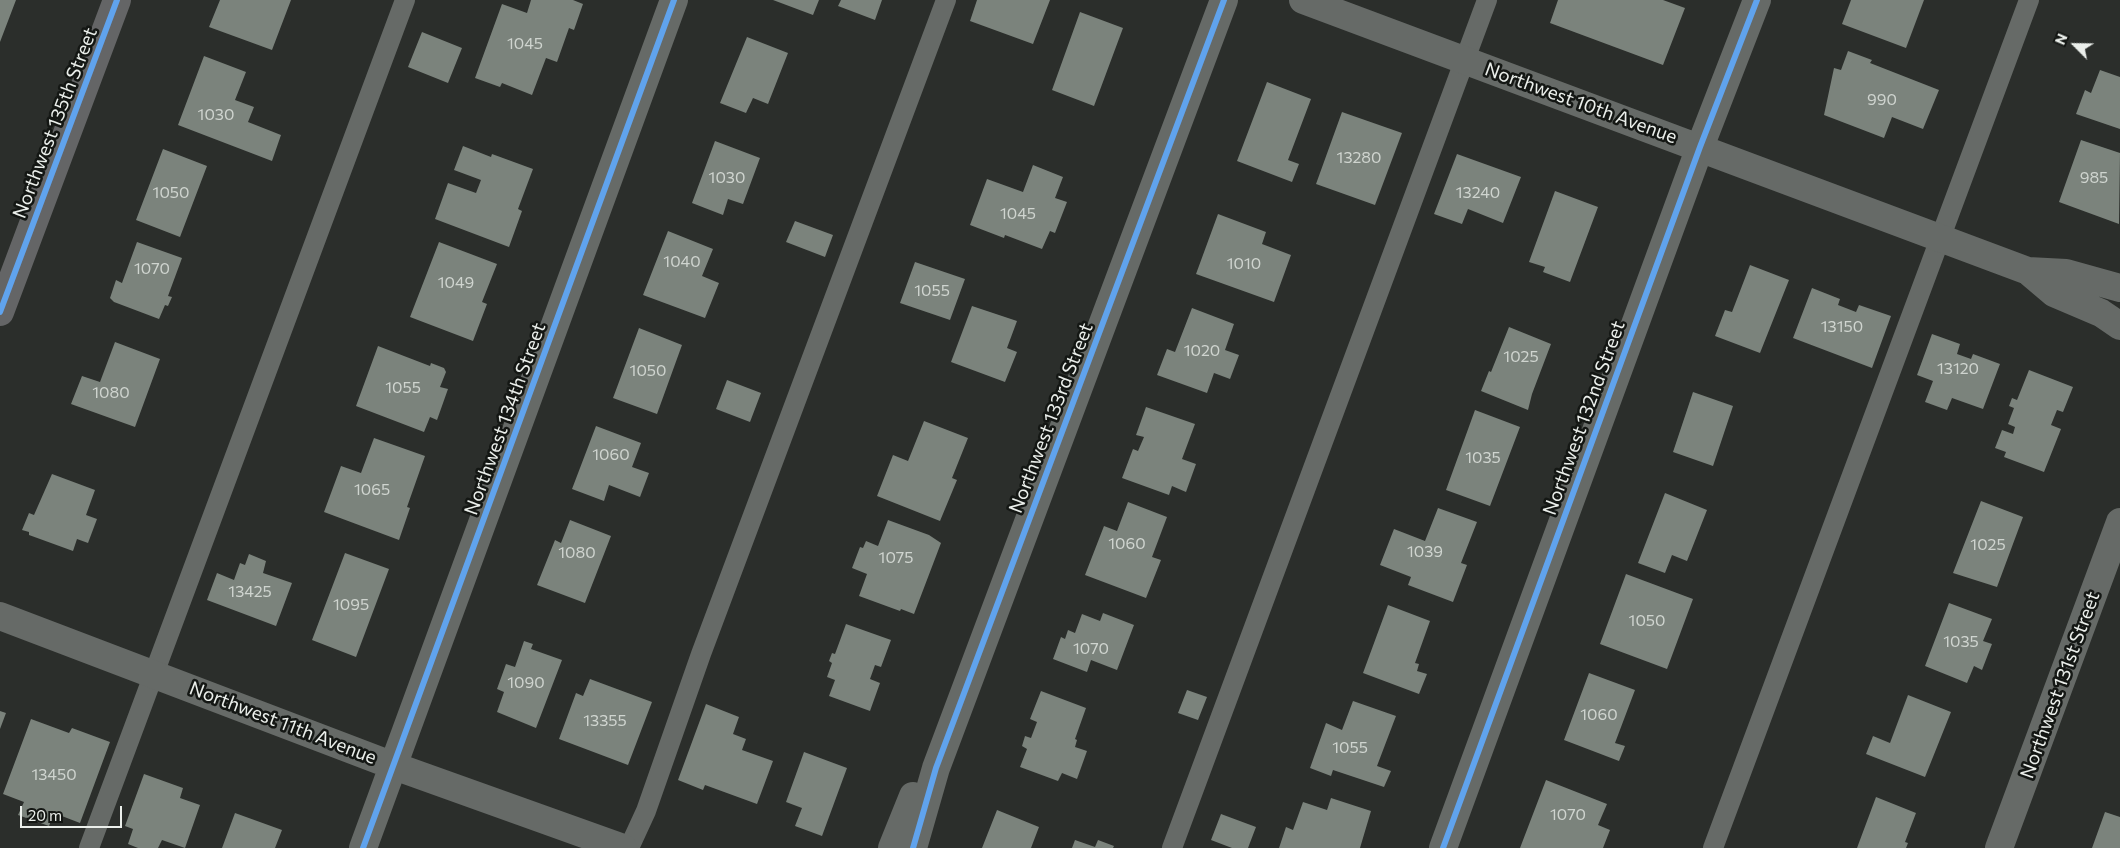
<!DOCTYPE html>
<style>
body{margin:0}
#map{position:relative;width:2120px;height:848px;overflow:hidden;background:#2b2e2b;font-family:Commissioner,sans-serif}
canvas{display:block}
.north{position:absolute;left:2050px;top:20px;width:50px;height:50px;-webkit-text-stroke:4px #141714;paint-order:stroke;rotate:293deg;font-size:14px;font-weight:700;line-height:20px;text-align:center;color:#ebefeb}
.north::after{content:'';display:block;margin:auto;width:18px;height:22px;background:#ebefeb;clip-path:polygon(50% 0,100% 100%,50% 72%,0 100%)}
.scale{position:absolute;left:20px;top:806px;width:102px;height:22px;box-sizing:border-box;border:2px solid #ebefeb;border-top:0;padding-left:6px;font-size:15px;line-height:18px;white-space:nowrap;color:#ebefeb;-webkit-text-stroke:4px #141714;paint-order:stroke}
</style>
<div id="map">
<canvas width="2120" height="848"></canvas>
<div class="north">N</div>
<div class="scale">20 m</div>
</div>
<script>
const ctx = document.querySelector('canvas').getContext('2d');
ctx.lineJoin = 'round';
function fillPath(path, color) { ctx.fillStyle = color; ctx.fill(path, 'evenodd'); }
const shape = rows => new Path2D(rows.map(r => 'M' + r).join(''));
function strokePath(path, color, width, dash) { ctx.strokeStyle = color; ctx.lineWidth = width; ctx.lineCap = dash ? 'butt' : 'round'; ctx.setLineDash(dash || []); ctx.stroke(path); }
function write(font, color, halo, rows, align = 'center') {
  ctx.font = font + ' Commissioner,sans-serif'; ctx.lineWidth = 5; ctx.setLineDash([]); ctx.textBaseline = 'middle'; ctx.strokeStyle = halo; ctx.fillStyle = color; for (const [text, x, y, turn = 0] of rows) {
    ctx.save(); ctx.translate(x, y); ctx.rotate((+turn || 0) * Math.PI / 180); ctx.textAlign = isNaN(turn) ? turn : align; if (halo) ctx.strokeText(text, 0, 0); ctx.fillText(text, 0, 0); ctx.restore();
  }
}
const building = shape([
 [0,0,16,0,0,42],
 [220,0,291,0,272,50,209,27],
 [531,0,573,0,583,4,574,30,569,28,557,62,546,58,532,95,502,83,500,87,475,78,502,4,527,13],
 [773,0,819,0,813,15],
 [841,0,882,0,875,20,838,6],
 [977,0,1050,0,1033,44,970,21],
 [1558,0,1663,0,1685,8,1663,65,1550,23],
 [1851,0,1924,0,1906,48,1842,24],
 [1080,12,1123,28,1094,106,1052,90],
 [422,32,462,48,448,83,408,67],
 [747,37,788,53,768,104,753,98,746,113,720,103],
 [1848,51,1872,60,1870,63,1939,90,1923,129,1892,117,1884,138,1824,115,1834,68,1841,70],
 [204,56,246,72,235,100,254,107,248,122,281,135,272,161,178,125],
 [2100,70,2120,77,2120,129,2076,114,2085,90,2091,93],
 [1267,82,1311,99,1288,160,1299,164,1292,182,1237,161],
 [1342,112,1402,133,1375,205,1316,184],
 [2081,140,2120,153,2119,224,2059,202],
 [715,141,760,158,743,204,728,199,723,215,692,203],
 [463,146,491,157,492,154,533,169,518,209,522,211,509,247,435,219,448,183,476,193,481,180,454,170],
 [163,149,207,166,180,237,136,220],
 [1457,154,1521,177,1503,223,1468,209,1462,224,1434,214],
 [1033,165,1063,177,1055,198,1067,202,1055,233,1050,231,1042,249,1005,235,1004,238,970,225,987,179,1023,192],
 [1555,191,1598,207,1570,282,1543,272,1545,267,1529,262],
 [1218,214,1266,232,1262,244,1291,255,1274,302,1196,274],
 [795,221,833,235,825,257,786,242],
 [668,231,713,249,702,276,719,283,705,318,643,295],
 [137,242,182,258,168,296,172,297,168,306,165,305,159,319,114,302,110,298,116,280,122,283],
 [439,242,497,264,482,302,487,304,473,341,410,317],
 [915,262,965,279,950,320,900,303],
 [1750,265,1789,280,1760,353,1715,336,1725,310,1732,312],
 [1812,288,1840,299,1838,305,1856,312,1859,305,1891,316,1872,368,1793,338],
 [972,306,1017,321,1007,348,1017,352,1005,382,951,362],
 [1192,308,1234,324,1225,350,1239,355,1230,379,1214,373,1207,393,1157,375,1167,349,1175,352],
 [1509,327,1551,344,1532,394,1528,410,1481,391,1489,371,1491,372],
 [639,328,682,345,657,414,613,398],
 [1932,334,1960,344,1957,354,1971,359,1973,354,2000,364,1983,409,1952,398,1947,410,1925,402,1933,381,1917,375],
 [115,342,160,359,135,427,71,404,82,376,100,382],
 [378,346,430,366,431,363,444,368,446,372,440,387,448,389,437,420,430,417,424,432,356,406],
 [2029,370,2073,387,2063,412,2057,410,2051,425,2061,429,2044,472,2004,457,2006,452,1995,448,2002,430,2013,434,2015,427,2008,424,2014,408,2009,406,2012,398,2017,400],
 [727,380,761,393,750,422,716,409],
 [1693,392,1733,406,1713,466,1673,452],
 [1146,407,1195,424,1182,459,1196,464,1186,492,1172,486,1169,495,1122,478,1133,449,1138,451,1144,437,1136,435],
 [1475,410,1520,427,1490,506,1446,490],
 [924,421,968,438,952,478,957,480,940,521,877,496,893,455,908,461],
 [596,426,641,443,632,467,649,473,640,497,609,485,604,501,572,489],
 [374,438,425,456,407,507,410,508,399,540,324,512,341,466,361,473],
 [52,474,95,490,86,515,97,519,88,543,77,539,73,551,29,535,29,532,22,530,29,513,34,515],
 [1665,493,1707,510,1687,561,1672,555,1665,573,1638,563],
 [1981,501,2023,517,1997,587,1953,573],
 [1128,502,1167,517,1152,557,1161,560,1146,598,1085,575,1104,526,1117,531],
 [1438,508,1477,522,1461,563,1467,565,1453,602,1408,585,1411,577,1380,565,1394,529,1425,541],
 [570,520,611,536,585,603,537,585,555,540,561,543],
 [888,520,929,535,941,543,914,614,901,609,900,611,859,596,867,574,852,568,860,547,863,548,866,541,878,546],
 [345,553,389,569,356,657,312,640],
 [249,554,266,561,263,573,292,583,276,626,207,600,217,573,234,580,240,563,245,565],
 [1626,574,1693,599,1667,669,1600,644],
 [1949,603,1992,619,1983,641,1992,644,1982,670,1974,666,1967,683,1925,666],
 [1388,605,1430,621,1415,663,1419,664,1417,671,1427,674,1419,694,1363,673],
 [1103,613,1134,625,1117,670,1091,660,1087,672,1053,659,1061,637,1065,639,1068,630,1075,633,1082,614,1100,621],
 [846,624,891,640,881,667,875,665,870,679,880,683,870,711,829,696,835,680,827,677,832,663,829,661,832,653,835,654],
 [524,641,533,644,531,649,562,660,536,728,497,712,504,692,497,689,506,664,515,667],
 [1589,673,1635,690,1615,743,1625,746,1619,761,1564,740],
 [590,679,652,702,628,765,559,739,576,693,583,696],
 [1187,690,1207,697,1198,720,1178,713],
 [1041,691,1086,708,1075,739,1077,740,1075,747,1087,751,1077,779,1062,773,1058,781,1020,767,1027,749,1022,746,1025,736,1031,738,1037,722,1030,719],
 [1908,695,1951,712,1925,777,1866,754,1873,736,1890,743],
 [1353,701,1396,716,1377,766,1391,771,1384,787,1333,770,1331,776,1310,768,1326,723,1342,730],
 [706,704,739,717,733,734,746,739,742,750,773,761,757,804,705,785,703,790,678,780],
 [0,711,6,713,0,729],
 [31,719,69,733,72,728,110,742,80,823,54,813,49,826,18,815,24,802,3,794],
 [804,752,847,768,822,836,795,826,802,808,786,802],
 [144,774,183,788,180,798,200,805,185,848,162,840,158,848,138,848,128,844,133,829,125,826],
 [1546,780,1607,804,1598,825,1610,830,1603,848,1520,848],
 [1876,797,1916,813,1905,842,1908,843,1906,848,1857,848],
 [1331,798,1371,811,1360,848,1279,848,1286,827,1293,830,1303,802,1327,810],
 [997,810,1039,827,1031,848,982,848],
 [2105,812,2120,817,2120,848,2092,848],
 [235,813,282,830,275,848,222,848],
 [1221,814,1256,827,1248,848,1232,848,1211,840],
 [1075,840,1095,847,1098,840,1114,846,1113,848,1072,848]
]);
const lane = shape([
 [89,848,405,0],
 [629,848,646,811,701,654,946,0],
 [1172,848,1487,0],
 [1713,848,2029,0]
]);
const street = shape([
 [1303,0,2028,271,2066,273,2120,288],
 [2028,271,2054,293,2101,313,2120,326],
 [0,616,394,766,623,848],
 [363,848,674,0],
 [892,848,913,796],
 [913,848,936,768,1224,0],
 [1443,848,1700,147,1757,0],
 [1999,848,2120,522]
]);
const secondary = shape([
 [0,312,117,0]
]);
const cycleway = shape([
 [0,312,117,0],
 [363,848,674,0],
 [913,848,936,768,1224,0],
 [1443,848,1700,147,1757,0]
]);
const numberNames = [
 ["1045",525,44],
 ["990",1882,100],
 ["1030",216,115],
 ["13280",1359,158],
 ["1030",727,178],
 ["985",2094,178],
 ["1050",171,193],
 ["13240",1478,193],
 ["1045",1018,214],
 ["1040",682,262],
 ["1010",1244,264],
 ["1070",152,269],
 ["1049",456,283],
 ["1055",932,291],
 ["13150",1842,327],
 ["1020",1202,351],
 ["1025",1521,357],
 ["13120",1958,369],
 ["1050",648,371],
 ["1055",403,388],
 ["1080",111,393],
 ["1060",611,455],
 ["1035",1483,458],
 ["1065",372,490],
 ["1060",1127,544],
 ["1025",1988,545],
 ["1039",1425,552],
 ["1080",577,553],
 ["1075",896,558],
 ["13425",250,592],
 ["1095",351,605],
 ["1050",1647,621],
 ["1035",1961,642],
 ["1070",1091,649],
 ["1090",526,683],
 ["1060",1599,715],
 ["13355",605,721],
 ["1055",1350,748],
 ["13450",54,775],
 ["1070",1568,815]
];
const streetNames = [
 ["Northwest 10th Avenue",1581,103,20],
 ["Northwest 135th Street",55,123,-69],
 ["Northwest 133rd Street",1051,418,-69],
 ["Northwest 132nd Street",1584,418,-70],
 ["Northwest 134th Street",505,419,-70],
 ["Northwest 131st Street",2060,685,-70],
 ["Northwest 11th Avenue",283,723,21]
];
fillPath(building, '#7b837c');
strokePath(lane, '#666a67', 20);
strokePath(street, '#666a67', 28);
strokePath(secondary, '#646566', 28);
strokePath(cycleway, '#60a3ed', 6);
write('16px', '#cfd4cf', null, numberNames);
write('19px', '#ebefeb', '#141714', streetNames);
</script>
